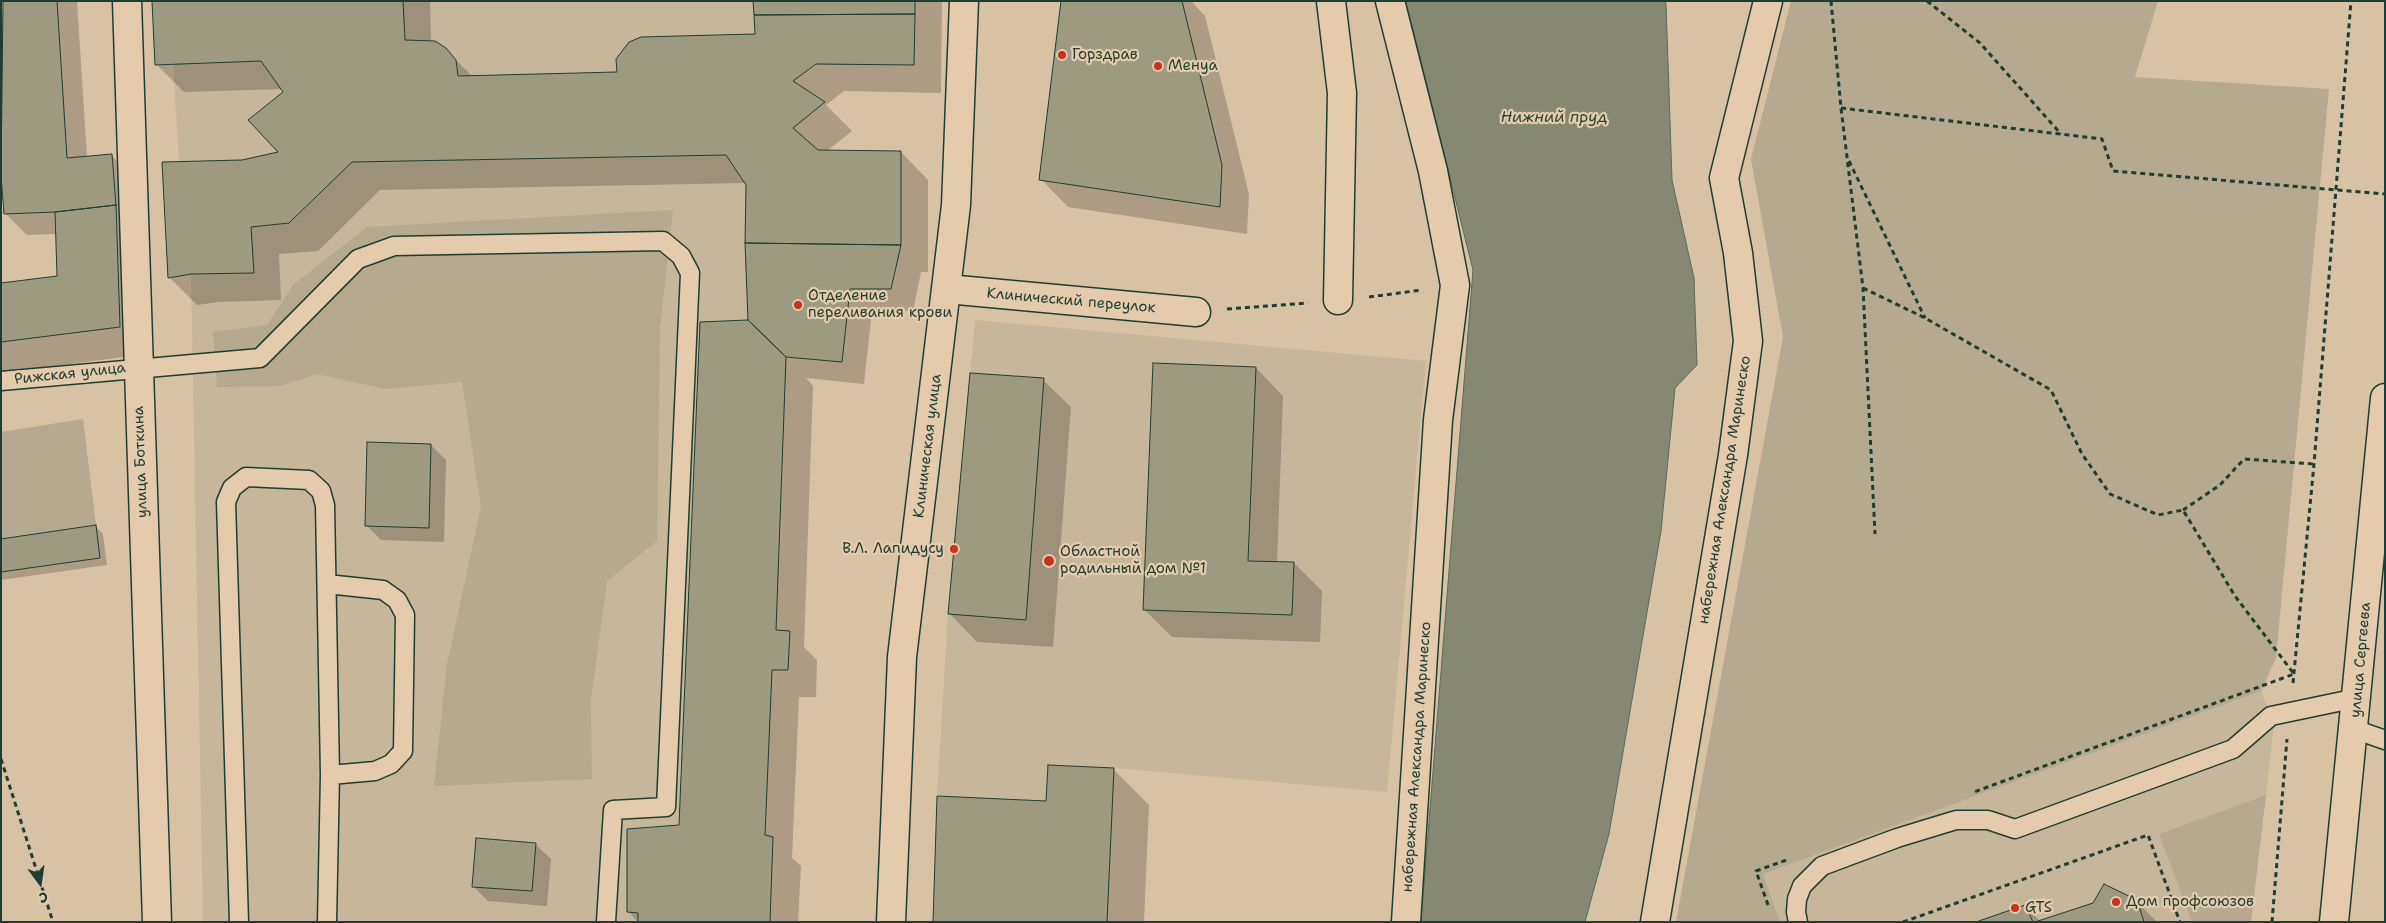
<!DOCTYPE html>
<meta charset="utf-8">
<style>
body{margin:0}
#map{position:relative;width:2386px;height:923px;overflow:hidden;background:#d7c3a4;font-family:"Shantell Sans",sans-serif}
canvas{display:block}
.frame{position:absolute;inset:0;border:2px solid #1f3d34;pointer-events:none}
.north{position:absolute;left:15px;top:858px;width:50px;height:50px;-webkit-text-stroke:4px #e3cbab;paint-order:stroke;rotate:166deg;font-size:14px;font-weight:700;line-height:20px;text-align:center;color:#1f3d34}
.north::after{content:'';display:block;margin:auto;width:18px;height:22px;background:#1f3d34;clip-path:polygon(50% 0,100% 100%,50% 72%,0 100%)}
</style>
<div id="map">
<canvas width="2386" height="923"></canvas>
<div class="frame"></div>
<div class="north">С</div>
</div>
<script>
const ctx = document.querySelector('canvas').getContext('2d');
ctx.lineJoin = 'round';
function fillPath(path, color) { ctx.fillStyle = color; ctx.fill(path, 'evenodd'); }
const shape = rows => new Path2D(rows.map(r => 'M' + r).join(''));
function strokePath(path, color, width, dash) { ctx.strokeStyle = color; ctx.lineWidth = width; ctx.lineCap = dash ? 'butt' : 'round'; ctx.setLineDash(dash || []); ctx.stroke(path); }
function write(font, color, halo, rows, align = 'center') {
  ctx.font = font + ' "Shantell Sans",sans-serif'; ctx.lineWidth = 4.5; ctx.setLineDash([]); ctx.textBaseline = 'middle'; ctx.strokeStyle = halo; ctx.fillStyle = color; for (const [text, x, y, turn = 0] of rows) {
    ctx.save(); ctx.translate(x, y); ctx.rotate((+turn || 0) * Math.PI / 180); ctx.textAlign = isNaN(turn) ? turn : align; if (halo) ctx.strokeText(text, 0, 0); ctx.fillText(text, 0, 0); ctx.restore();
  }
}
const built = shape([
 [152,1,915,1,914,65,816,64,794,81,825,102,793,128,818,150,901,151,901,245,850,289,842,362,786,357,776,630,790,631,788,670,772,670,765,835,773,837,770,922,203,922,191,275,168,278,162,162,179,162,173,65,155,65],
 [367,442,431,444,429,527,365,525],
 [476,838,536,843,532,891,472,887],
 [975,320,1426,361,1387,792,1114,768,1048,765,1046,801,937,796,948,614],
 [1153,363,1256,367,1248,561,1294,562,1292,615,1143,610],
 [2261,691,2274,724,2266,795,2160,834,2192,922,1780,922,1763,874]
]);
const green = shape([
 [1791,1,2158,1,2135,77,2329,89,2276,658,2261,691,1763,874,1780,922,1676,922,1783,337,1751,159],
 [673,210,660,327,657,541,607,581,591,699,592,779,434,786,447,664,481,507,462,382,385,389,317,374,280,386,217,387,213,332,267,325,293,285,367,227],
 [83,419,96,525,1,539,1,432],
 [2266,795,2251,922,2192,922,2159,834]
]);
const water = shape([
 [1406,1,1662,1,1666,3,1672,180,1694,278,1697,365,1675,388,1661,531,1609,834,1585,922,1421,922,1473,270,1406,1]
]);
const shadow = shape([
 [4,1,77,1,87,157,112,156,134,178,147,354,1,373,1,284,58,277,57,234,27,235,5,213,1,157,1,14,5,13],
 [153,1,430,1,431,42,445,49,473,77,619,74,756,35,755,1,942,1,941,93,844,91,826,105,852,131,827,151,901,152,928,180,928,272,921,272,913,311,872,310,864,384,806,378,813,386,804,647,817,660,816,697,799,697,792,858,801,866,798,922,638,922,628,911,680,826,751,321,746,183,380,190,318,251,279,254,281,300,219,302,197,305,169,277,280,153,285,92,283,89,184,92,156,64],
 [1062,1,1191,1,1205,16,1249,194,1247,234,1068,207,1041,179],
 [1256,368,1283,396,1277,563,1294,563,1322,591,1320,642,1172,637,1144,609],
 [1043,380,1071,407,1053,647,977,642,950,614],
 [431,445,446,460,444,542,381,540,366,525],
 [95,526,103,534,107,565,1,580,1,540],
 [1113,769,1149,805,1144,922,934,922],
 [535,844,551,859,547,906,488,901,473,886],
 [2136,901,2157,922,1980,922,2025,906,2040,921]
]);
const building = shape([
 [3,1,57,1,67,158,112,154,116,205,55,212,4,214,1,176,3,1],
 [152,1,403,1,405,40,435,41,446,48,456,60,458,76,617,72,616,59,629,42,641,37,755,34,754,15,915,14,914,65,816,64,793,81,825,102,793,128,818,150,901,151,901,245,745,243,746,185,726,155,352,162,289,223,251,227,254,273,191,274,168,278,162,162,242,160,278,152,248,120,283,92,261,61,155,65,152,1],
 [753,1,915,1,915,14,754,15,753,1],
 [1061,1,1182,1,1222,165,1220,207,1039,180,1061,1],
 [116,205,120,327,1,342,1,283,57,276,55,212,116,205],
 [745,243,901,245,891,289,850,289,842,362,786,357,748,320,745,243],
 [748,320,786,357,776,630,790,631,788,670,772,670,765,835,773,837,770,922,638,922,638,913,627,912,627,829,679,825,700,322,748,320],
 [1153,363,1256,367,1248,561,1294,562,1292,615,1143,610,1153,363],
 [970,373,1044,378,1026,620,948,614,970,373],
 [367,442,431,444,429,528,365,526,367,442],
 [96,525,100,558,1,572,1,539,96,525],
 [1048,765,1114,768,1107,922,933,922,937,796,1046,801,1048,765],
 [476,838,536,843,532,891,472,887,476,838],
 [2104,884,2137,900,2144,922,2035,922,2093,903,2104,884],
 [2025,905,2033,922,1976,922,2025,905]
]);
const path = shape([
 [1831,1,1841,108,1863,288,1875,534],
 [1927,1,1980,43,2061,134],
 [1841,108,2102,139,2113,171,2385,194],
 [1849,161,1925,318],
 [1863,288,1925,318,2051,390,2082,454,2110,494,2158,515,2183,510,2235,596,2294,674,1974,792],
 [1369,297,1422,290],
 [1227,309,1308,303],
 [2183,510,2220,485,2244,459,2314,464],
 [2293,683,2314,464,2351,1],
 [1,759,53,922],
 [1768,905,1756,871,1789,859],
 [1903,922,2148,835,2180,922],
 [2272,922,2287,739]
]);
const lane = shape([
 [1,381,260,358,358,259,394,246,663,241,681,256,690,273,666,807,613,810,606,922],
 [327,584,383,590,397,600,405,615,403,751,391,764,375,771,330,775],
 [2354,729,2385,740],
 [239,922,226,502,232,488,246,477,309,480,321,491,325,505,330,775,327,922],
 [1798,922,1796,912,1797,899,1802,886,1822,866,1897,838,1956,820,1988,820,2015,829,2233,749,2271,716,2357,698]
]);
const street = shape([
 [1331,1,1342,93,1338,300],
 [1390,1,1433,171,1455,285,1438,420,1406,922],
 [947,289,1196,312],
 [891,922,902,657,956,205,964,1],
 [1655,922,1733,455,1748,341,1738,253,1724,178,1768,1]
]);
const secondary = shape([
 [127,1,157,922],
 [2334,922,2385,398]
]);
const markers = [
 [1062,55,5,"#c8321e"],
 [1158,66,5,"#c8321e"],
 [798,305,5,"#c8321e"],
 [954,549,5,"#c8321e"],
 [1049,561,6,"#c8321e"],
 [2116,902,5,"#c8321e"],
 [2015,908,5,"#c8321e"]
];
const poiNames = [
 ["Горздрав",1072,55],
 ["Менуа",1168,66],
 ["Отделение",808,296],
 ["переливания крови",808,313],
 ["В.Л. Лапидусу",944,549,"right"],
 ["Областной",1060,552],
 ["родильный дом №1",1060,569],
 ["Дом профсоюзов",2126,902],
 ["GTS",2025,908]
];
const streetNames = [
 ["Клинический переулок",1071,301,5],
 ["Рижская улица",70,374,-6],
 ["Клиническая улица",928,446,-83],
 ["улица Боткина",141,462,-92],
 ["набережная Александра Маринеско",1725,490,-81],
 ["улица Сергеева",2361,660,-85],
 ["набережная Александра Маринеско",1417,757,-86]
];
const waterNames = [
 ["Нижний пруд",1554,118]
];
fillPath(built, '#c6b69a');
fillPath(green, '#b5a98f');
fillPath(water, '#868873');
strokePath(water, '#5d6a5a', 1);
fillPath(shadow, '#0003');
fillPath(building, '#9e9981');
strokePath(building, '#1f3d34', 1);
strokePath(lane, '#1f3d34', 21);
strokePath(street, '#1f3d34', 31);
strokePath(secondary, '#1f3d34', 31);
strokePath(path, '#1f3d34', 3, [5, 4]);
strokePath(lane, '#e3cbab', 18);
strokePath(street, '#e3cbab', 28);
strokePath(secondary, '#e3cbab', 28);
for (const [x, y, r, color] of markers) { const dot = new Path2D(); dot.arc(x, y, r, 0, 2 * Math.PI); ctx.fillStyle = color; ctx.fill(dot); strokePath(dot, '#e3cbab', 2); }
write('15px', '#1f3d34', '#e3cbab', poiNames, 'left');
write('15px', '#1f3d34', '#e3cbab', streetNames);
write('italic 16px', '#29443a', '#e3cbab', waterNames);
</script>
